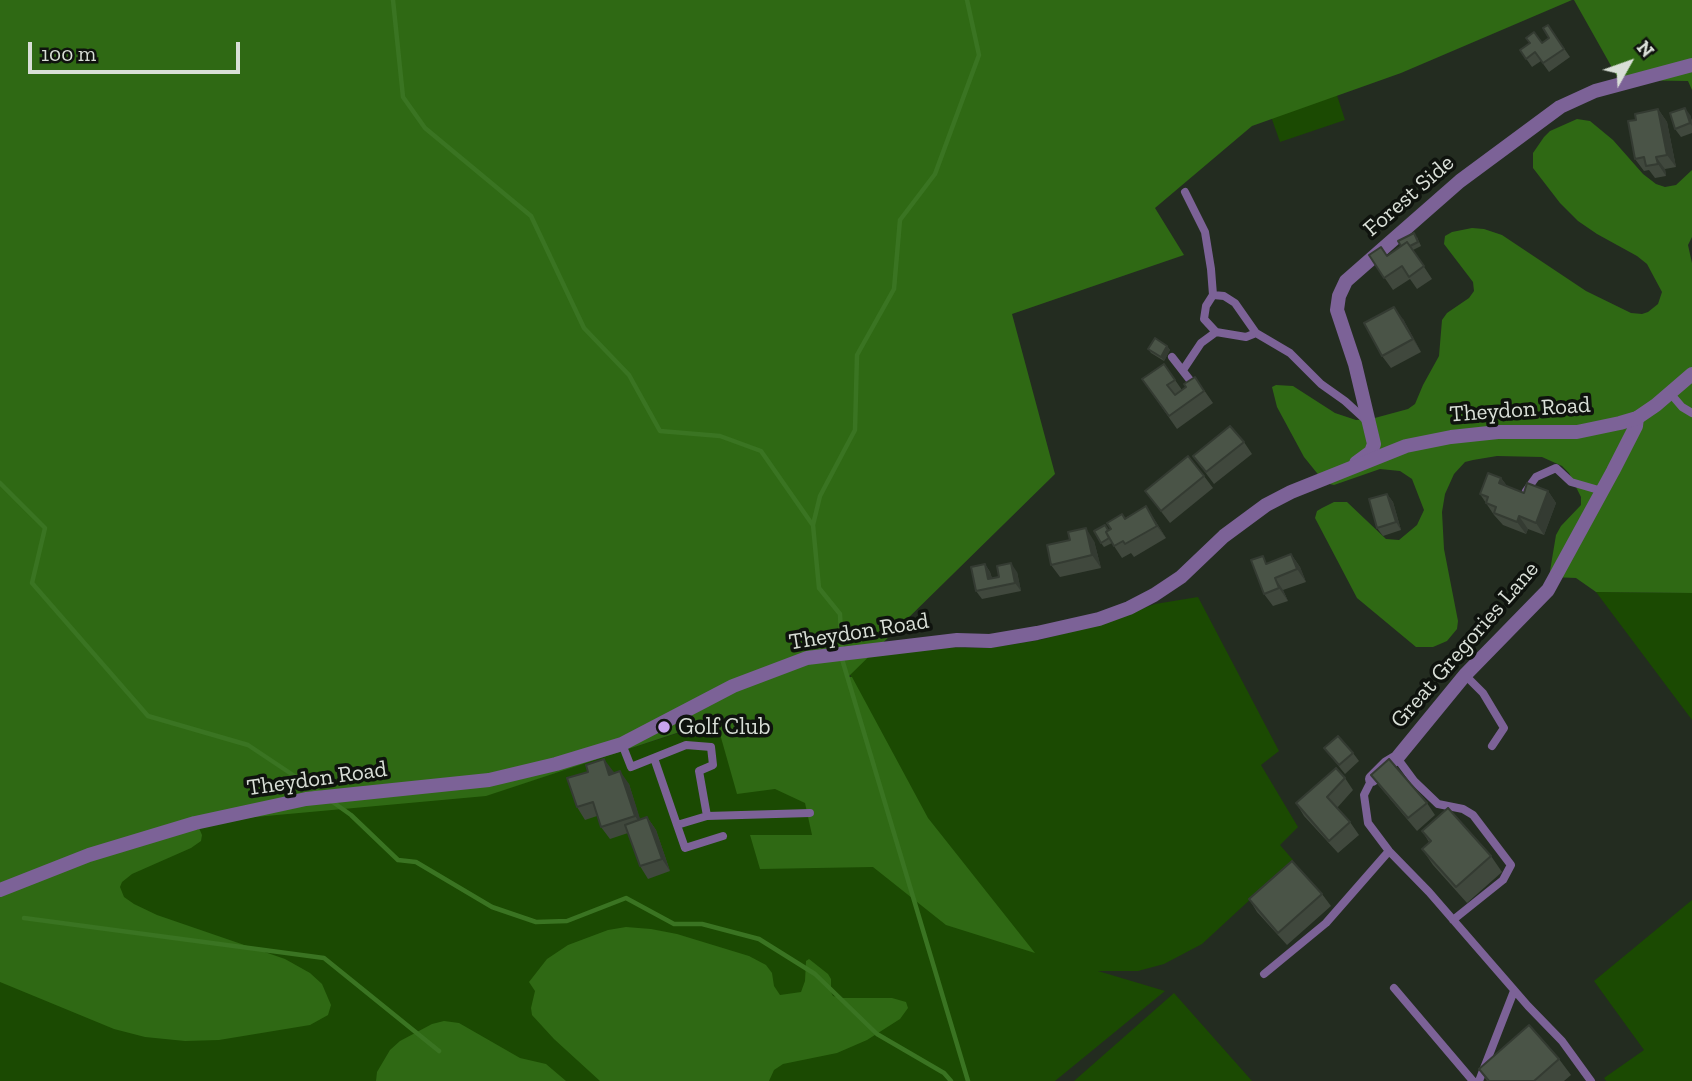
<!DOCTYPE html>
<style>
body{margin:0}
#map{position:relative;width:1692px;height:1081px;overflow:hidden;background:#232c20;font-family:"Zilla Slab",serif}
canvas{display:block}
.north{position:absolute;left:1594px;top:28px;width:70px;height:70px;-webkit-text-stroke:5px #0f130e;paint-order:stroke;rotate:50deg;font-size:19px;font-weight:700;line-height:28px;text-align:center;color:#d9dfd7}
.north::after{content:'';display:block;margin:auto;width:24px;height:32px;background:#d9dfd7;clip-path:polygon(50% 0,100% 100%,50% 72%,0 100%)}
.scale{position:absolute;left:28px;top:42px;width:212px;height:32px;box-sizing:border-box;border:4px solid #d9dfd7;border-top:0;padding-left:9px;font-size:21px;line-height:24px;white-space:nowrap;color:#d9dfd7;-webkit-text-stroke:5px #0f130e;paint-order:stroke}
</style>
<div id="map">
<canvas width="1692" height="1081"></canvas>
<div class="north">N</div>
<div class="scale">100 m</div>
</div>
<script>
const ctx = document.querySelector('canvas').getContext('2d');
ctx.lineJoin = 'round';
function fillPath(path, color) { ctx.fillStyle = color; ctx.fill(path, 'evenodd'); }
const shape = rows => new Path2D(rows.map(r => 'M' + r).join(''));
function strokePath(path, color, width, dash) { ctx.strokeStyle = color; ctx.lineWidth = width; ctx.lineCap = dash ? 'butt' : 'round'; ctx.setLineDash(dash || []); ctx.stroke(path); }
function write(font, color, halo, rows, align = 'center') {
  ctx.font = font + ' "Zilla Slab",serif'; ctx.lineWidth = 7; ctx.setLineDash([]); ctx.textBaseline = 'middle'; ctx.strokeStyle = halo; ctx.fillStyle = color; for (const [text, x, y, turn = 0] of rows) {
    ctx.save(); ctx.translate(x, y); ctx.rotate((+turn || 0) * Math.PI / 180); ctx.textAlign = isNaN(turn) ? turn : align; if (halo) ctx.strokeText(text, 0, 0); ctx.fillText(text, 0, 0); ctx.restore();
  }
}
const green = shape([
 [1335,89,1345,120,1280,142,1269,111],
 [0,591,486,795,851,677,842,659,933,647,989,648,1040,640,1103,623,1155,604,1198,597,1279,751,1261,765,1298,827,1280,845,1293,860,1202,944,1164,964,1138,971,1098,971,1165,991,1055,1081,0,1081],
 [1596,592,1692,593,1692,720],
 [1692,900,1692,1081,1606,1081,1604,1078,1644,1050,1594,981],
 [1174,993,1252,1081,1074,1081]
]);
const forest = shape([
 [0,0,1572,0,1401,73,1252,126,1155,208,1184,255,1012,314,1055,474,848,677,852,677,928,818,1035,953,946,925,873,867,760,869,750,835,812,835,805,803,775,789,737,794,716,720,486,796,233,819,199,828,202,835,201,841,191,848,132,874,122,882,120,887,124,897,134,904,157,915,285,959,310,973,322,984,331,1005,328,1015,310,1025,219,1040,185,1041,145,1037,114,1029,0,982],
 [1574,0,1692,0,1692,90,1688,81,1619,80],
 [1577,119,1590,121,1613,140,1643,174,1656,184,1665,187,1676,185,1692,170,1692,237,1688,245,1692,263,1692,593,1596,592,1576,578,1552,577,1550,571,1556,535,1561,526,1581,505,1581,497,1569,473,1562,466,1542,457,1497,456,1473,460,1465,462,1454,474,1445,494,1442,512,1444,549,1458,621,1457,629,1447,641,1433,647,1416,647,1357,598,1315,518,1317,511,1322,508,1334,502,1347,502,1386,539,1399,540,1417,525,1424,510,1412,479,1400,471,1380,469,1334,485,1325,483,1304,457,1277,407,1272,387,1276,385,1293,386,1335,413,1356,420,1371,419,1408,409,1415,404,1423,385,1439,356,1442,320,1447,313,1469,298,1474,291,1473,282,1444,244,1445,236,1452,232,1472,228,1484,229,1502,235,1586,291,1631,313,1642,314,1648,312,1658,304,1662,292,1647,264,1637,256,1597,234,1578,221,1560,203,1533,168,1533,153,1544,137,1550,131],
 [626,927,651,929,677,934,749,956,766,965,772,973,774,986,780,995,801,992,805,981,806,961,809,959,828,974,831,979,831,992,833,996,841,998,892,998,906,1002,908,1008,900,1019,867,1040,837,1053,783,1064,774,1070,769,1081,600,1081,554,1039,532,1015,531,1008,535,991,529,982,547,959,568,945,608,930],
 [444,1021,459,1023,520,1058,546,1064,566,1081,376,1081,377,1072,390,1050,400,1041,432,1024]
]);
const stream = shape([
 [393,0,403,97,425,128,531,216,584,328,629,375,660,431,720,436,761,451,812,524],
 [967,0,979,55,935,174,900,220,894,289,857,355,855,430,820,496,813,525,819,588,840,614,842,659,968,1081],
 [0,483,45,528,32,583,148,716,248,745,320,793],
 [330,800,351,815,398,860,416,862,492,907,536,922,567,921,626,898,674,924,702,924,759,939,815,974,877,1034,944,1073,951,1081],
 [24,918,324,958,439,1051]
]);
const service = shape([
 [1185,192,1205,232,1211,269,1213,295],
 [1213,295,1224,296,1235,303,1256,333,1246,337,1216,332,1204,319,1206,306,1213,295],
 [1256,333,1290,353,1321,384,1345,401,1368,422],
 [1172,357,1193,384],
 [1183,370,1201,343,1216,332],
 [1670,393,1682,407,1692,413],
 [1526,491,1536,477,1556,468,1571,482,1602,491],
 [1465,675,1483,693,1504,728,1492,746],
 [622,744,631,767,686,745,711,747,713,765,699,771,707,816,677,825,654,758],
 [1397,758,1414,781,1438,804,1463,809,1473,815,1511,865,1503,880,1453,920],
 [1372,779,1364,795,1368,823,1389,851,1429,892,1528,1006,1562,1041,1591,1081],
 [707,816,810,813],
 [677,825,685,848,723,836],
 [1264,974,1326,923,1389,851],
 [1394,988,1473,1081],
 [1479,1081,1514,991]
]);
const minor = shape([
 [1356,463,1371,452,1374,444,1355,364,1337,310,1339,296,1346,281,1460,181,1560,107,1595,91,1692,65],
 [1372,779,1387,764,1397,758,1465,675,1548,590,1613,471,1636,426,1637,418]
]);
const tertiary = shape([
 [0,890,89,855,195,823,306,799,489,780,556,764,622,744,733,686,807,658,957,640,990,641,1037,633,1099,619,1129,608,1154,595,1181,577,1224,536,1266,505,1291,492,1406,446,1451,437,1498,432,1577,432,1620,423,1637,418,1656,405,1692,374]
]);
const wall = shape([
 [1548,25,1570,57,1549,72,1541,61,1532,67,1520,50,1542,43,1549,38],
 [1685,108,1692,120,1692,133,1681,137,1675,129],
 [1658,109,1667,122,1676,167,1665,169,1666,176,1655,178,1649,170,1644,171,1635,159,1636,120],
 [1417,237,1421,246,1413,250,1432,279,1417,289,1410,279,1393,290,1369,255,1387,256],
 [1403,319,1421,352,1391,368,1382,356],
 [1167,346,1170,350,1164,361,1151,353,1148,349],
 [1164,364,1182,390,1186,387,1195,377,1213,403,1177,429,1142,379],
 [1244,442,1252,454,1214,484,1193,456],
 [1204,476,1213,488,1170,523,1145,491],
 [1501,478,1507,486,1524,493,1548,491,1556,503,1544,535,1528,529,1526,534,1503,525,1494,515,1480,494],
 [1387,494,1393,502,1401,530,1383,536,1377,528],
 [1146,506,1166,538,1134,557,1131,553,1122,558,1112,543,1104,547,1101,543,1108,530,1125,518],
 [1094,541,1101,568,1060,577,1051,565],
 [1291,554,1300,567,1306,582,1283,590,1288,601,1273,606,1264,594,1268,563],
 [985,564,990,572,992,578,1017,572,1021,591,982,599,976,591],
 [1324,748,1353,753,1359,761,1345,774],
 [613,771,614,773,629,784,640,820,647,817,656,830,670,871,648,879,640,866,628,833,610,839,601,827,597,816,585,820,577,807],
 [1371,775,1427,803,1435,815,1417,831,1380,787],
 [1345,778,1353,790,1337,808,1350,822,1359,835,1338,853,1304,816,1296,803],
 [1422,831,1491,856,1502,872,1467,903,1433,865,1422,849,1429,842],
 [1322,894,1331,906,1287,945,1257,912,1249,899],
 [1559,1059,1571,1075,1564,1081,1487,1081,1479,1069]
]);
const shadedWall = shape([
 [1685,108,1691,116,1692,126,1690,123],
 [1658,109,1667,122,1676,167,1667,155],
 [1656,157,1665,169,1666,176,1658,164],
 [1394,307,1403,319,1421,352,1413,339],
 [1167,346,1170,350,1164,361,1161,357],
 [1501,478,1510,490,1499,483],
 [1548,491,1556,503,1544,535,1536,523],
 [1387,494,1393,502,1401,530,1396,522],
 [1146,506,1154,519,1166,538,1157,526],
 [1519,516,1528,529,1526,534,1517,522],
 [1086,528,1094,541,1101,568,1092,555],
 [1291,554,1300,567,1306,582,1297,569],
 [1011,563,1017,572,1021,591,1015,583],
 [985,564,990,572,994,587,988,579],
 [1275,578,1283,590,1288,601,1279,588],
 [604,759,613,771,618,787,609,775],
 [620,771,629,784,643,828,635,816],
 [647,817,656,830,670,871,662,859]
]);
const building = shape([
 [1548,25,1564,49,1543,63,1535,52,1526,59,1520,50,1530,43,1526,38,1534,32,1542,43,1549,38,1543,28,1548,25],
 [1685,108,1690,123,1675,129,1670,113,1685,108],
 [1658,109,1667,155,1656,157,1658,164,1646,166,1644,157,1635,159,1628,121,1636,120,1635,114,1658,109],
 [1414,233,1418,242,1410,246,1407,242,1401,246,1398,241,1414,233],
 [1407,242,1424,266,1409,277,1402,266,1384,278,1369,255,1381,247,1387,256,1407,242],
 [1394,307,1413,339,1382,356,1364,323,1394,307],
 [1155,338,1167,346,1161,357,1148,349,1155,338],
 [1164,364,1175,380,1167,385,1175,395,1186,387,1184,384,1195,377,1204,391,1169,416,1142,379,1164,364],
 [1230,426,1244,442,1206,472,1193,456,1230,426],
 [1188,456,1204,476,1161,511,1145,491,1188,456],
 [1488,473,1501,478,1499,483,1524,493,1527,483,1548,491,1536,523,1519,516,1517,522,1494,513,1496,507,1486,503,1488,497,1480,494,1488,473],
 [1387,494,1396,522,1377,528,1369,499,1387,494],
 [1146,506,1157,526,1125,544,1123,541,1114,546,1106,532,1111,529,1107,523,1122,514,1125,519,1146,506],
 [1105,525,1108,530,1106,532,1109,538,1101,543,1094,531,1105,525],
 [1086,528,1092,555,1051,565,1047,545,1070,540,1068,532,1086,528],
 [1291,554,1297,569,1275,578,1279,588,1264,594,1251,560,1263,556,1266,564,1291,554],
 [1011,563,1015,583,976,591,971,567,985,564,988,579,999,577,997,566,1011,563],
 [1338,736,1353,753,1339,765,1324,748,1338,736],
 [604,759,609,775,620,771,635,816,601,827,593,802,577,807,567,778,588,772,586,765,604,759],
 [1389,759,1427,803,1408,818,1371,775,1389,759],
 [1336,768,1345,778,1327,797,1350,822,1329,841,1296,803,1336,768],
 [1448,808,1491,856,1456,887,1422,849,1431,841,1422,831,1448,808],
 [647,817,662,859,640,866,625,825,647,817],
 [1292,861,1322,894,1278,933,1249,899,1292,861],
 [1529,1025,1559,1059,1534,1081,1489,1081,1479,1069,1529,1025]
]);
const markers = [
 [664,727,7,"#c9a5ee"]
];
const streetNames = [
 ["Forest Side",1409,196,-41],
 ["Theydon Road",1520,410,-4],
 ["Theydon Road",859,632,-9],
 ["Great Gregories Lane",1465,645,-49],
 ["Theydon Road",317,779,-8]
];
const poiNames = [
 ["Golf Club",678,727]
];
fillPath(green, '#1b4a02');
fillPath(forest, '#2f6914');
strokePath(stream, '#3a7422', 4.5);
strokePath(service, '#7c6297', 8);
strokePath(minor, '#7c6297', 14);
strokePath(tertiary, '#7c6297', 14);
fillPath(wall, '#40483d');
fillPath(shadedWall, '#343b32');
fillPath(building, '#4a5447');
strokePath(building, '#343b32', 2);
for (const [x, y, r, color] of markers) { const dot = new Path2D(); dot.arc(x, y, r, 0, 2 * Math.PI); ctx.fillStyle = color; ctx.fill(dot); strokePath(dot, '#0f130e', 2.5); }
write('23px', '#d9dfd7', '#0f130e', streetNames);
write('23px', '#d9dfd7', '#0f130e', poiNames, 'left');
</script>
